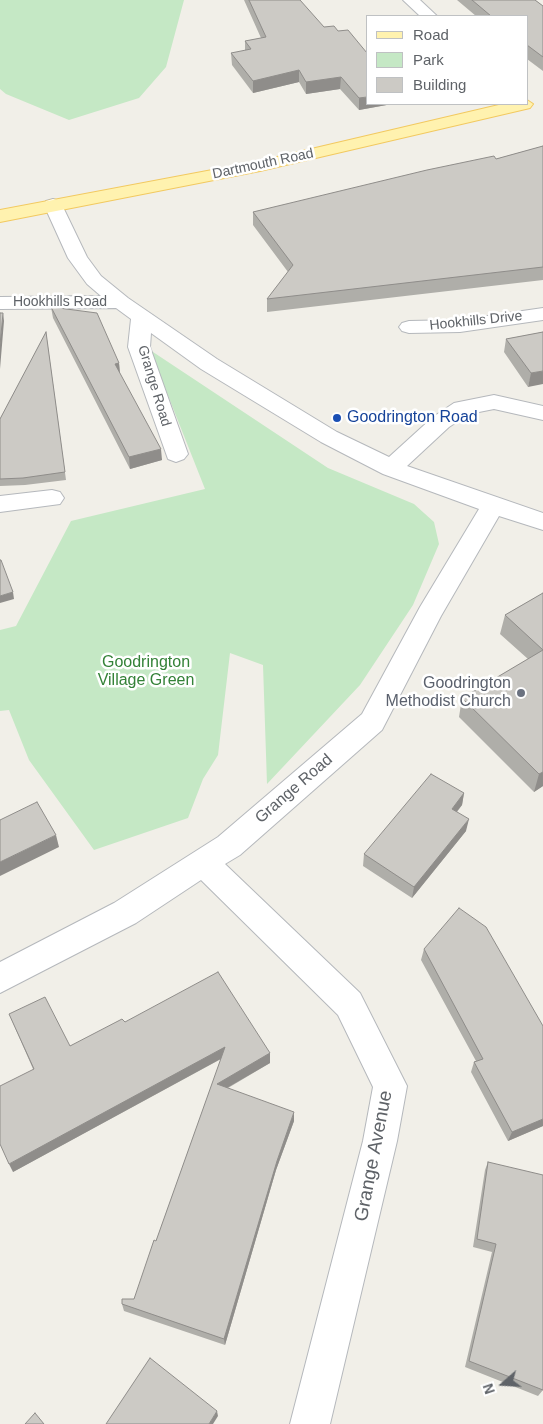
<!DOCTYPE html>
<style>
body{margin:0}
#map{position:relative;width:543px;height:1424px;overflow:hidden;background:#f1efe8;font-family:Helvetica,sans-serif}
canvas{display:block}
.legend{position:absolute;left:366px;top:15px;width:162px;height:90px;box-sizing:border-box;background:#fff;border:1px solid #bfc1c3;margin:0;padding:6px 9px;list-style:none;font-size:15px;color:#5f6368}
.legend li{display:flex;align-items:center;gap:10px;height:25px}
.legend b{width:25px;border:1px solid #bfc1c3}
.north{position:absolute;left:478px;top:1359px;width:50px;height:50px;-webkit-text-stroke:4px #fff;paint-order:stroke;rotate:251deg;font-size:14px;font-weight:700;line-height:20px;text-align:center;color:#5f6368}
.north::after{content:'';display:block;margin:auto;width:18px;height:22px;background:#5f6368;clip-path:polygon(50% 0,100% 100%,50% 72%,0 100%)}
</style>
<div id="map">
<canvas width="543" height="1424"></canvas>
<ul class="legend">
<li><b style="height:6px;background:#fff2af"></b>Road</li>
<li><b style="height:14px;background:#c5e8c5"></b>Park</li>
<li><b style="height:14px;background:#cccac5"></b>Building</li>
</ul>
<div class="north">N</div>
</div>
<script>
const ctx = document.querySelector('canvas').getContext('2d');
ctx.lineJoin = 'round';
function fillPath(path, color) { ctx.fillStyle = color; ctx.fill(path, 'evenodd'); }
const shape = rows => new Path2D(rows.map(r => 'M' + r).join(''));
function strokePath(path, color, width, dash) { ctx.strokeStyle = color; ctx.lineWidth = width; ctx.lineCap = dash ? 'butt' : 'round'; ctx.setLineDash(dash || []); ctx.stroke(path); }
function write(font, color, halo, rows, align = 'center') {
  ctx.font = font + ' Helvetica,sans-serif'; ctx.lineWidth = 5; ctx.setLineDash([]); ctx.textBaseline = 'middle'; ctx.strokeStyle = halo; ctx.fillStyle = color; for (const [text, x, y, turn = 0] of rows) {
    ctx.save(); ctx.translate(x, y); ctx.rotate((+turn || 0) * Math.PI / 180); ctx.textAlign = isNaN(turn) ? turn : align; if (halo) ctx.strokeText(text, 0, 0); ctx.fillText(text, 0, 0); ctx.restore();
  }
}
const green = shape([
 [0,0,184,0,166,67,139,98,69,120,6,94,0,89],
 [150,350,328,468,414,504,434,522,439,544,413,605,360,685,267,784,263,665,230,653,218,755,203,779,188,818,94,850,29,760,9,710,0,711,0,630,16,626,71,521,205,489]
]);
const minor = shape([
 [403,0,420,0,437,16,420,16,403,0],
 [53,199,60,201,62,205,87,257,101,276,128,298,217,359,337,432,389,457,433,417,454,403,494,395,543,406,543,420,494,409,469,414,449,427,407,466,543,513,543,530,499,516,441,616,382,730,240,855,225,864,360,993,407,1086,397,1141,330,1424,290,1424,363,1141,373,1087,338,1015,201,880,136,923,0,993,0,962,114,903,218,837,362,714,420,607,479,509,383,474,321,442,201,369,151,333,150,347,188,454,184,459,176,462,168,459,128,347,131,319,116,308,0,309,0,297,101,296,87,284,68,258,44,205,46,201,53,199],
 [543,308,543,320,460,332,409,333,402,331,399,327,402,323,409,321,460,320,543,308],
 [52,490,60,492,64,498,60,504,0,512,0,496,52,490]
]);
const major = shape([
 [527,100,533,104,530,108,260,171,0,222,0,210,260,161,503,104,527,104,527,100]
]);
const wall = shape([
 [244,0,300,0,367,104,392,104,359,110,340,89,306,94,299,82,253,93,232,65,231,53,245,51,245,41,261,38],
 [457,0,535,0,543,6,543,71,527,59,527,16,476,16],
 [543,146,543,280,267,312,267,299,288,272,253,225,253,212,496,159],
 [51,307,119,363,120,374,162,460,130,469,53,318],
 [46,332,66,480,25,485,0,486,0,419],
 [543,332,528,387,504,352,506,339],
 [543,593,543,786,534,792,459,717,462,698,528,659,500,634,505,615],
 [464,793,462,805,457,812,466,831,412,898,363,866,364,854],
 [424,949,543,1126,508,1141,471,1072,474,1062,476,1061,421,960],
 [9,1014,70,1046,125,1022,270,1053,270,1063,228,1088,294,1121,276,1170,225,1345,124,1311,122,1304,134,1299,156,1241,221,1059,13,1172,33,1069],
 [488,1162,543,1390,538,1396,465,1367,492,1252,473,1247,485,1170]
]);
const shadedWall = shape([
 [299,70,299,82,253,93,253,81],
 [341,77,340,89,306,94,306,82],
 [367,97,367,104,392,104,359,110,359,98],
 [3,313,4,321,0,369,0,345],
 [119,363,120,374,115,364],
 [543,371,543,384,528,387,531,373],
 [161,449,162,460,130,469,129,457],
 [13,592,14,599,0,603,0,596],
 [543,772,543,786,534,792,539,774],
 [464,793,462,805,449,821,452,809],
 [469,819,466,831,412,898,414,887],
 [56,835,59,847,0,876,0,862],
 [225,1047,226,1056,13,1172,9,1164],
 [270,1053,270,1063,218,1093,217,1084],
 [294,1112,294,1121,276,1170,225,1345,224,1339,277,1161],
 [543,1119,543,1126,508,1141,512,1132],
 [217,1411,218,1416,213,1424,209,1424]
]);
const building = shape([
 [249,0,300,0,324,27,334,26,338,31,348,30,367,53,367,97,359,98,341,77,306,82,299,70,253,81,231,53,251,49,245,41,266,37,249,0],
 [472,0,535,0,543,6,543,57,527,45,527,16,491,16,472,0],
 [543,146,543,267,267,299,293,265,253,212,427,170,494,156,496,159,543,146],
 [51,307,97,313,119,363,115,364,161,449,129,457,51,307],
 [0,313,3,313,0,345,0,313],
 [46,332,65,472,23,478,0,479,0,419,46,332],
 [543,332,543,371,531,373,506,339,543,332],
 [0,560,1,560,13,592,0,596,0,560],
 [543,593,543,650,505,615,543,593],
 [543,650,543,772,539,774,462,698,543,650],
 [431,774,464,793,452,809,469,819,414,887,364,854,431,774],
 [37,802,56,835,0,862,0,820,37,802],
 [459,908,486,927,543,1026,543,1119,512,1132,474,1062,483,1059,424,949,459,908],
 [218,972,270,1053,217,1084,294,1112,277,1161,224,1339,122,1304,122,1299,134,1299,154,1240,156,1241,225,1047,9,1164,0,1144,0,1086,34,1069,9,1014,45,997,70,1046,122,1019,125,1022,218,972],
 [488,1162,543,1175,543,1390,469,1361,496,1244,477,1239,488,1162],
 [150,1358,217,1411,209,1424,106,1424,150,1358],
 [35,1413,44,1424,25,1424,35,1413]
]);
const markers = [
 [337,418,5,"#1a4fb4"],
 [521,693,5,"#6b7280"]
];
const farStreetnames = [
 ["Dartmouth Road",263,164,-12],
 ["Hookhills Road",60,302],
 ["Hookhills Drive",476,321,-6],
 ["Grange Road",154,386,73]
];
const transitNames = [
 ["Goodrington Road",347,418]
];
const parkNames = [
 ["Goodrington",146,663],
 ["Village Green",146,681]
];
const worshipNames = [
 ["Goodrington",511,684],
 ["Methodist Church",511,702]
];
const streetNames = [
 ["Grange Road",294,789,-41]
];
const nearStreetnames = [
 ["Grange Avenue",374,1156,-79]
];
fillPath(green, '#c5e8c5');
strokePath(minor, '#b5b8bc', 2);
strokePath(major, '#f2c960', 2);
fillPath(minor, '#fff');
fillPath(major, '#fff2af');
fillPath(wall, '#afaea9');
fillPath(shadedWall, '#8f8d8a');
fillPath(building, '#cccac5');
strokePath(building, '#8f8d8a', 1);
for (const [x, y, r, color] of markers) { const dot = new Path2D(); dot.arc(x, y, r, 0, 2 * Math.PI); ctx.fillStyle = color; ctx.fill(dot); strokePath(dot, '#fff', 2); }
write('14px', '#5f6368', '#fff', farStreetnames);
write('16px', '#164399', '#fff', transitNames, 'left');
write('16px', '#348238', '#fff', parkNames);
write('16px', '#5b616d', '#fff', worshipNames, 'right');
write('16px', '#5f6368', '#fff', streetNames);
write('19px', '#5f6368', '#fff', nearStreetnames);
</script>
